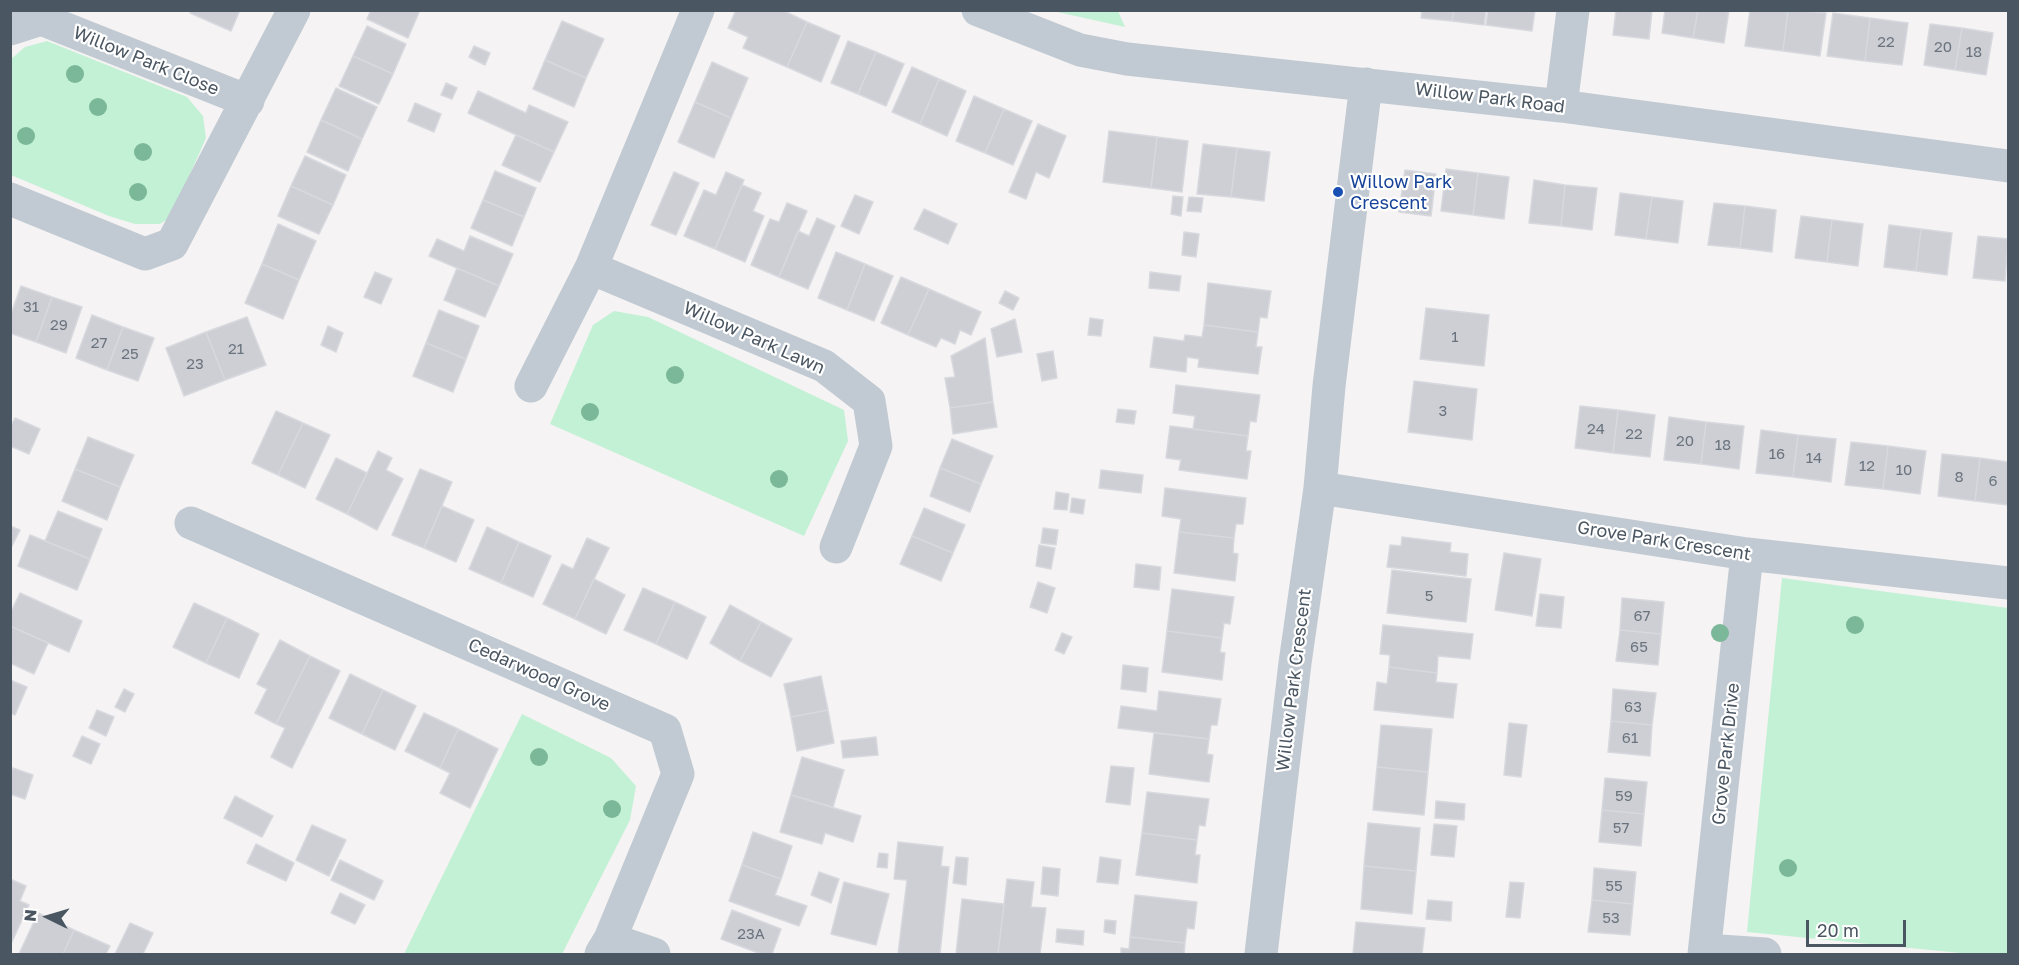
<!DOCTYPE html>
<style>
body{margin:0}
#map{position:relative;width:2019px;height:965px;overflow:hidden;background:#f5f3f3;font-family:"Golos Text",sans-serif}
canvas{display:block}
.frame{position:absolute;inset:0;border:12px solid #4a5661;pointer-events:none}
.north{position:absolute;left:18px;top:887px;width:60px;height:60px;-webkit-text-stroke:4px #fff;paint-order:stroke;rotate:275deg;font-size:16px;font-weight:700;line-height:24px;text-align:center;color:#4a5661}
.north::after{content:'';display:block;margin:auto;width:21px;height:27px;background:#4a5661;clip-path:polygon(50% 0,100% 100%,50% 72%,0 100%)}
.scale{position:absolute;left:1806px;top:920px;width:100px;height:27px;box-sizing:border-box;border:3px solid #4a5661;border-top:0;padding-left:8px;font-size:18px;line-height:21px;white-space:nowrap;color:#4a5661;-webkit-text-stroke:4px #fff;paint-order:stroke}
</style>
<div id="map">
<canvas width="2019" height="965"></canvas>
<div class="frame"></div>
<div class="north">N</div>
<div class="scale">20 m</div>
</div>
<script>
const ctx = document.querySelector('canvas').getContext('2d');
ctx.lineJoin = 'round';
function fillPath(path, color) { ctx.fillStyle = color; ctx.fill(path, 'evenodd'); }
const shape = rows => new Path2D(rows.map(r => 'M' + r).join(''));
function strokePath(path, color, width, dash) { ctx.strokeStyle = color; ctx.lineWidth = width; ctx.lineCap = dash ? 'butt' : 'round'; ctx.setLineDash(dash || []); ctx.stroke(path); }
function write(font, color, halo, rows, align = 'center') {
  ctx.font = font + ' "Golos Text",sans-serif'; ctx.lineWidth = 4.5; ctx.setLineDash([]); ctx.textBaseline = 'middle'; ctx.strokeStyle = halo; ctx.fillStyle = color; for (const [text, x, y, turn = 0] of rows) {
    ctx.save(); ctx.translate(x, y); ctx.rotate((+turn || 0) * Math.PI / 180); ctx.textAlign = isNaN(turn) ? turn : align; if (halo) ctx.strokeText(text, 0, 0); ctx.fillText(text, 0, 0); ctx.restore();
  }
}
const green = shape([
 [1053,11,1118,11,1125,27],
 [47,41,187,97,203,116,206,138,171,217,160,224,135,224,109,216,11,175,10,60,25,47],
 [614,311,648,317,844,410,848,441,804,536,550,424,593,325],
 [1782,578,2008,608,2008,954,1971,954,1747,932],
 [522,714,611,758,636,786,630,820,562,954,404,954]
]);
const building = shape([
 [192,10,240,10,231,31,190,13,192,10],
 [371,10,420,10,408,38,367,19,371,10],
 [736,10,782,10,807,22,787,67,743,48,748,37,728,28,736,10],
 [1422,10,1454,10,1452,21,1421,18,1422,10],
 [1454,10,1486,10,1484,25,1452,21,1454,10],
 [1488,10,1535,10,1532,31,1486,25,1488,10],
 [1616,10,1652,10,1649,39,1613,35,1616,10],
 [1665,10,1698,10,1693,38,1662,33,1665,10],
 [1698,10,1729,10,1724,43,1693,38,1698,10],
 [1750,10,1788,10,1783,51,1745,46,1750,10],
 [1788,10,1826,13,1820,56,1783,51,1788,10],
 [1833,13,1870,18,1865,61,1827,56,1833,13],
 [1870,18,1908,23,1902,65,1865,61,1870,18],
 [562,21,604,39,586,78,545,60,562,21],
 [807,22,840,36,821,82,787,67,807,22],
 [1930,24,1962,28,1955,70,1924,65,1930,24],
 [367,26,406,44,393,74,353,56,367,26],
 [1962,28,1993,33,1986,75,1955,70,1962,28],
 [848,41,876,52,858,94,831,83,848,41],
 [474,46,490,53,485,65,469,57,474,46],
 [876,52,904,64,886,106,858,94,876,52],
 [353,56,393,74,379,104,339,86,353,56],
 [545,60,586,78,574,107,533,89,545,60],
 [712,62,748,78,731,118,695,102,712,62],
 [912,67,939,79,920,124,892,112,912,67],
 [939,79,966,91,947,136,920,124,939,79],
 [446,83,457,88,452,99,441,95,446,83],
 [336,88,377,107,362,139,321,120,336,88],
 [478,91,526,113,529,105,568,122,554,152,468,113,478,91],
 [974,96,1004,109,985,153,956,141,974,96],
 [695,102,731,118,714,158,678,142,695,102],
 [415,103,441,114,434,132,408,121,415,103],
 [1004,109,1032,121,1013,165,985,153,1004,109],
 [321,120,362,139,348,171,307,152,321,120],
 [1038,124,1066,136,1049,178,1036,172,1026,199,1009,192,1038,124],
 [1109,131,1157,137,1151,188,1103,182,1109,131],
 [516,135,554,152,540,182,502,165,516,135],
 [1157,137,1188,141,1182,192,1151,188,1157,137],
 [1203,144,1237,148,1231,197,1197,194,1203,144],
 [1237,148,1270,152,1264,201,1231,197,1237,148],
 [305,156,346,175,333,205,291,186,305,156],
 [1446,169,1478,173,1473,215,1441,211,1446,169],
 [1405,170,1436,174,1431,216,1399,212,1405,170],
 [495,171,536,188,524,217,483,200,495,171],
 [674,172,699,183,676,235,651,225,674,172],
 [726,172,744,180,715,249,684,236,704,190,716,195,726,172],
 [1478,173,1509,177,1504,219,1473,215,1478,173],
 [1534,180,1565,185,1561,226,1529,223,1534,180],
 [742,185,761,193,753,211,764,216,745,262,715,249,742,185],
 [1565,185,1597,188,1592,230,1561,226,1565,185],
 [291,186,333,205,319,234,278,216,291,186],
 [1620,193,1652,197,1646,239,1615,235,1620,193],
 [855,195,873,202,859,234,841,226,855,195],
 [1173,196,1183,197,1181,216,1171,214,1173,196],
 [1189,197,1203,198,1201,212,1187,211,1189,197],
 [1652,197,1683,201,1678,243,1646,239,1652,197],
 [483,200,524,217,512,246,471,228,483,200],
 [787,203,807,211,779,277,751,265,770,219,779,222,787,203],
 [1714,203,1745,206,1740,248,1708,245,1714,203],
 [1745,206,1776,210,1772,252,1740,248,1745,206],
 [924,209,957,224,948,244,914,229,924,209],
 [1801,216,1832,220,1827,262,1795,258,1801,216],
 [817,218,835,226,808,289,779,277,798,231,809,236,817,218],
 [1832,220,1863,224,1858,266,1827,262,1832,220],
 [278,224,316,241,299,280,262,264,278,224],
 [1889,225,1921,229,1916,271,1884,267,1889,225],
 [1921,229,1952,233,1947,275,1916,271,1921,229],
 [1184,232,1199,234,1196,257,1182,255,1184,232],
 [470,236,513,254,499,286,429,256,437,239,464,251,470,236],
 [1978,236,2008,239,2005,281,1973,278,1978,236],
 [836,252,865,264,847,310,818,298,836,252],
 [262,264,299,280,283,319,245,303,262,264],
 [865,264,893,276,874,321,847,310,865,264],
 [457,268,499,286,485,317,444,300,457,268],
 [375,272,392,279,381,304,364,297,375,272],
 [1150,272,1181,276,1179,291,1149,288,1150,272],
 [901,277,929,289,908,335,881,323,901,277],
 [1208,283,1271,291,1267,318,1260,317,1258,332,1204,325,1208,283],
 [21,286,52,297,36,342,10,333,10,317,21,286],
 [929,289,981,312,971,335,960,330,955,344,941,338,936,347,908,335,929,289],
 [1005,291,1019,298,1013,310,999,303,1005,291],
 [52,297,82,307,66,353,36,342,52,297],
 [1426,308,1489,315,1484,366,1420,359,1426,308],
 [439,310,479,326,466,359,426,343,439,310],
 [92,315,123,327,107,370,76,358,92,315],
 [247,317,266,365,225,380,206,332,247,317],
 [1090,318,1103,320,1101,336,1088,335,1090,318],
 [1015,319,1022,352,997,357,991,329,1015,319],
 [1204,325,1258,332,1256,347,1262,347,1258,374,1198,367,1199,359,1187,357,1186,372,1150,367,1154,337,1184,341,1185,335,1202,337,1204,325],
 [328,326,343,333,336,352,321,345,328,326],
 [123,327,154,338,138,381,107,370,123,327],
 [206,332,225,380,184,396,166,348,206,332],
 [985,338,993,402,950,408,945,378,955,377,951,356,985,338],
 [426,343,466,359,453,392,413,376,426,343],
 [1053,351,1057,378,1042,381,1037,354,1053,351],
 [1414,381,1477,389,1472,440,1408,432,1414,381],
 [1176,385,1260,395,1256,422,1250,421,1248,436,1193,429,1195,416,1173,413,1176,385],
 [993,402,997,427,953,434,950,408,993,402],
 [1580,406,1618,410,1613,453,1575,448,1580,406],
 [1118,409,1136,411,1134,424,1116,422,1118,409],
 [1618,410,1655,415,1650,457,1613,453,1618,410],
 [276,411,303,423,278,475,252,463,276,411],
 [1669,417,1706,422,1701,464,1664,460,1669,417],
 [15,418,40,429,29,454,10,446,10,428,15,418],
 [1706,422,1744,426,1739,469,1701,464,1706,422],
 [303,423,330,435,305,488,278,475,303,423],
 [1170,426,1248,436,1246,451,1251,451,1247,479,1179,470,1181,460,1166,458,1170,426],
 [1761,430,1798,435,1793,477,1756,473,1761,430],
 [1798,435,1836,439,1831,482,1793,477,1798,435],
 [88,437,134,455,120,487,75,469,88,437],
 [952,439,993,456,981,484,940,468,952,439],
 [1851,442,1888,446,1883,489,1845,485,1851,442],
 [1888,446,1926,451,1920,494,1883,489,1888,446],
 [378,451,392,458,386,470,403,479,377,530,347,514,378,451],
 [1942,454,1980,458,1975,501,1938,496,1942,454],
 [336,458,367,473,347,514,316,499,336,458],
 [1980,458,2008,462,2008,505,1975,501,1980,458],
 [940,468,981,484,970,512,930,496,940,468],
 [75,469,120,487,107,520,62,501,75,469],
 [420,469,452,482,424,548,392,535,420,469],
 [1101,470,1143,475,1141,493,1099,488,1101,470],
 [1165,488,1246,498,1243,524,1236,524,1234,538,1179,532,1181,519,1162,516,1165,488],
 [1056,492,1069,494,1067,510,1054,509,1056,492],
 [1072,498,1085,500,1083,514,1070,512,1072,498],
 [442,506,474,520,456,562,424,548,442,506],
 [924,508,965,525,953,553,912,536,924,508],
 [58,511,102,529,90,559,45,541,58,511],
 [10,526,20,530,10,550,10,526],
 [487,527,519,542,501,583,469,569,487,527],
 [1043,528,1058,530,1056,545,1041,543,1043,528],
 [1179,532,1234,538,1233,553,1238,554,1235,581,1174,573,1179,532],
 [30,535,90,559,77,590,18,566,30,535],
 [912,536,953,553,941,581,900,564,912,536],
 [1402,537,1451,543,1450,552,1468,554,1466,576,1387,567,1390,545,1401,546,1402,537],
 [587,538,609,548,575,619,543,604,562,564,573,569,587,538],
 [519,542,551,556,533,597,501,583,519,542],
 [1039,545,1055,548,1051,569,1036,566,1039,545],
 [1504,553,1541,559,1532,616,1495,610,1504,553],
 [1136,564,1161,567,1159,590,1134,587,1136,564],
 [1392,570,1471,579,1466,622,1387,613,1392,570],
 [594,579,625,595,606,634,575,619,594,579],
 [1038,582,1055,588,1047,613,1030,607,1038,582],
 [643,588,675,602,656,644,624,630,643,588],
 [1172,589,1234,597,1230,624,1224,623,1222,638,1167,631,1172,589],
 [20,593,82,621,69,652,10,626,10,614,20,593],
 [1540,594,1564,597,1561,628,1536,626,1540,594],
 [1622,598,1664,602,1661,634,1620,630,1622,598],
 [675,602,706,617,687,659,656,644,675,602],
 [194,603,227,618,206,663,173,647,194,603],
 [730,605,761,622,740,661,710,643,730,605],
 [227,618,259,634,239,678,206,663,227,618],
 [761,622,792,639,771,677,740,661,761,622],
 [1383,625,1473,634,1470,659,1438,656,1437,673,1389,667,1390,655,1380,654,1383,625],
 [10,626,48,643,34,674,10,663,10,626],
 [1620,630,1661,634,1658,665,1616,661,1620,630],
 [1167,631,1222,638,1220,652,1225,653,1222,680,1162,672,1167,631],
 [1062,633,1072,637,1064,654,1055,650,1062,633],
 [280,640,310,656,276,724,255,713,267,689,257,684,280,640],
 [310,656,340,671,292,768,271,757,285,728,276,724,310,656],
 [1123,665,1148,668,1146,692,1121,689,1123,665],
 [1389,667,1437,673,1436,682,1457,684,1453,718,1374,710,1377,682,1387,684,1389,667],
 [350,674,383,690,362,734,329,718,350,674],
 [821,676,828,710,791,717,784,684,821,676],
 [10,680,27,687,15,715,10,713,10,680],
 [124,689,134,694,125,712,115,707,124,689],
 [1613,689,1656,693,1652,725,1611,721,1613,689],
 [383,690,416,706,395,750,362,734,383,690],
 [1159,691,1221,699,1217,725,1211,725,1209,739,1118,728,1121,706,1157,711,1159,691],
 [97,710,114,717,106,736,89,728,97,710],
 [828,710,834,743,797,751,791,717,828,710],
 [424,713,458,729,440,768,405,751,424,713],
 [1611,721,1652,725,1650,756,1608,752,1611,721],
 [1509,723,1527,725,1521,777,1504,775,1509,723],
 [1381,725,1432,729,1428,772,1377,767,1381,725],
 [458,729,498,749,470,808,440,793,450,773,440,768,458,729],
 [1154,733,1209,739,1207,754,1213,755,1209,782,1149,774,1154,733],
 [82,736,100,744,91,764,73,756,82,736],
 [876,737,878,755,843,758,841,741,876,737],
 [802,757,844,770,833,807,791,795,802,757],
 [1111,766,1134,768,1130,805,1106,802,1111,766],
 [1377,767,1428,772,1424,815,1373,810,1377,767],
 [13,768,33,775,25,799,10,794,10,776,13,768],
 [1605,778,1647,782,1644,814,1602,810,1605,778],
 [1147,792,1209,799,1205,826,1199,825,1197,840,1142,833,1147,792],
 [791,795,861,816,853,842,825,833,822,844,780,832,791,795],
 [235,796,273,816,262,837,224,818,235,796],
 [1436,801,1465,804,1464,820,1435,818,1436,801],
 [1602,810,1644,814,1641,846,1599,842,1602,810],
 [1368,823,1420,828,1416,871,1364,866,1368,823],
 [1434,824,1457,826,1454,857,1431,855,1434,824],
 [312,825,346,840,329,876,296,860,312,825],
 [753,832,792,846,781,879,742,865,753,832],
 [1142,833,1197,840,1195,855,1200,855,1197,883,1136,875,1142,833],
 [898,842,943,847,941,866,949,867,940,954,898,954,907,880,894,879,898,842],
 [256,844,294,863,286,881,247,863,256,844],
 [879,853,888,854,887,868,877,867,879,853],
 [956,857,968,858,966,885,953,883,956,857],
 [1100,857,1121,860,1118,884,1097,882,1100,857],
 [340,860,383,881,374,900,331,880,340,860],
 [742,865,781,879,775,895,807,906,799,926,729,901,742,865],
 [1364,866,1416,871,1412,914,1361,909,1364,866],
 [1043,867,1060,869,1058,896,1041,894,1043,867],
 [1594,868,1636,872,1633,904,1592,900,1594,868],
 [819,872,839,879,831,903,811,895,819,872],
 [10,879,26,886,20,901,29,905,10,946,10,879],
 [1007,879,1034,882,1031,907,1046,908,1040,954,998,954,1007,879],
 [844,882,889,894,876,945,831,934,844,882],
 [1510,882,1524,883,1520,918,1506,917,1510,882],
 [340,893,365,905,355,924,331,913,340,893],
 [1135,895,1197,902,1194,929,1187,928,1185,943,1130,937,1135,895],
 [962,899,1004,904,998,954,956,954,962,899],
 [1428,900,1452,902,1451,921,1426,919,1428,900],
 [1592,900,1633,904,1630,935,1588,932,1592,900],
 [732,910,781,929,772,954,761,954,721,939,732,910],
 [38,913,74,930,63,954,19,954,38,913],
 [1105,920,1116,921,1115,934,1104,932,1105,920],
 [1356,922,1425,928,1422,954,1353,954,1356,922],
 [130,923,153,933,143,954,115,954,130,923],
 [1057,929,1084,931,1083,945,1056,942,1057,929],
 [74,930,110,946,106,954,63,954,74,930],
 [1130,937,1185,943,1184,954,1121,954,1121,948,1129,949,1130,937]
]);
const minor = shape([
 [978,10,1080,50,1127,59,1561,106,2008,166],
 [10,29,41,19,248,101],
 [1561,106,1573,10],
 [10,199,145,254,172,244,294,10],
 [591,268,824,366,869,401,876,446,836,547],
 [531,386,591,268,698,10],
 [1320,488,1747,554,2008,583],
 [191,523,665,730,678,774,610,939,601,954],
 [610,939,654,954],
 [1705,950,1765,954],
 [1261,954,1295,663,1320,488,1329,386,1366,84],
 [1704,954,1747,554]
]);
const trees = [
 [75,74],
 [98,107],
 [26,136],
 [143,152],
 [138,192],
 [675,375],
 [590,412],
 [779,479],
 [1855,625],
 [1720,633],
 [539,757],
 [612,809],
 [1788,868]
];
const markers = [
 [1338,192,6,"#1a4fb4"]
];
const numberNames = [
 ["22",1886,42],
 ["20",1943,47],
 ["18",1974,52],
 ["31",31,307],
 ["29",59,325],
 ["1",1455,337],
 ["27",99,343],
 ["21",236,349],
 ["25",130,354],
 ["23",195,364],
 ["3",1443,411],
 ["24",1596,429],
 ["22",1634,434],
 ["20",1685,441],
 ["18",1723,445],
 ["16",1777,454],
 ["14",1814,458],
 ["12",1867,466],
 ["10",1904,470],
 ["8",1959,477],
 ["6",1993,481],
 ["5",1429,596],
 ["67",1642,616],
 ["65",1639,647],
 ["63",1633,707],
 ["61",1630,738],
 ["59",1624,796],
 ["57",1621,828],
 ["55",1614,886],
 ["53",1611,918],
 ["23A",751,934]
];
const streetNames = [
 ["Willow Park Close",146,61,22],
 ["Willow Park Road",1490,98,7],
 ["Willow Park Lawn",754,338,24],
 ["Grove Park Crescent",1664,541,9],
 ["Cedarwood Grove",539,675,24],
 ["Willow Park Crescent",1294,680,-83],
 ["Grove Park Drive",1726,754,-84]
];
const transitNames = [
 ["Willow Park",1350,182],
 ["Crescent",1350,203]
];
fillPath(green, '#c3f1d5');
fillPath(building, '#cdcfd5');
strokePath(building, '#d7d9de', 1.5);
strokePath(minor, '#c1cad2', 33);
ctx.fillStyle = '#7bb799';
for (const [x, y] of trees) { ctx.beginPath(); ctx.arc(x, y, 9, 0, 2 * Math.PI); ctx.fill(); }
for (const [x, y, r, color] of markers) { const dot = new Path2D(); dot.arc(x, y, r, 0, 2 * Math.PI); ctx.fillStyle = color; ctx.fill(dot); strokePath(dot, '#fff', 2); }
write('15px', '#6b747e', null, numberNames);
write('18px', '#4a5661', '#fff', streetNames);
write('18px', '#164399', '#fff', transitNames, 'left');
</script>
